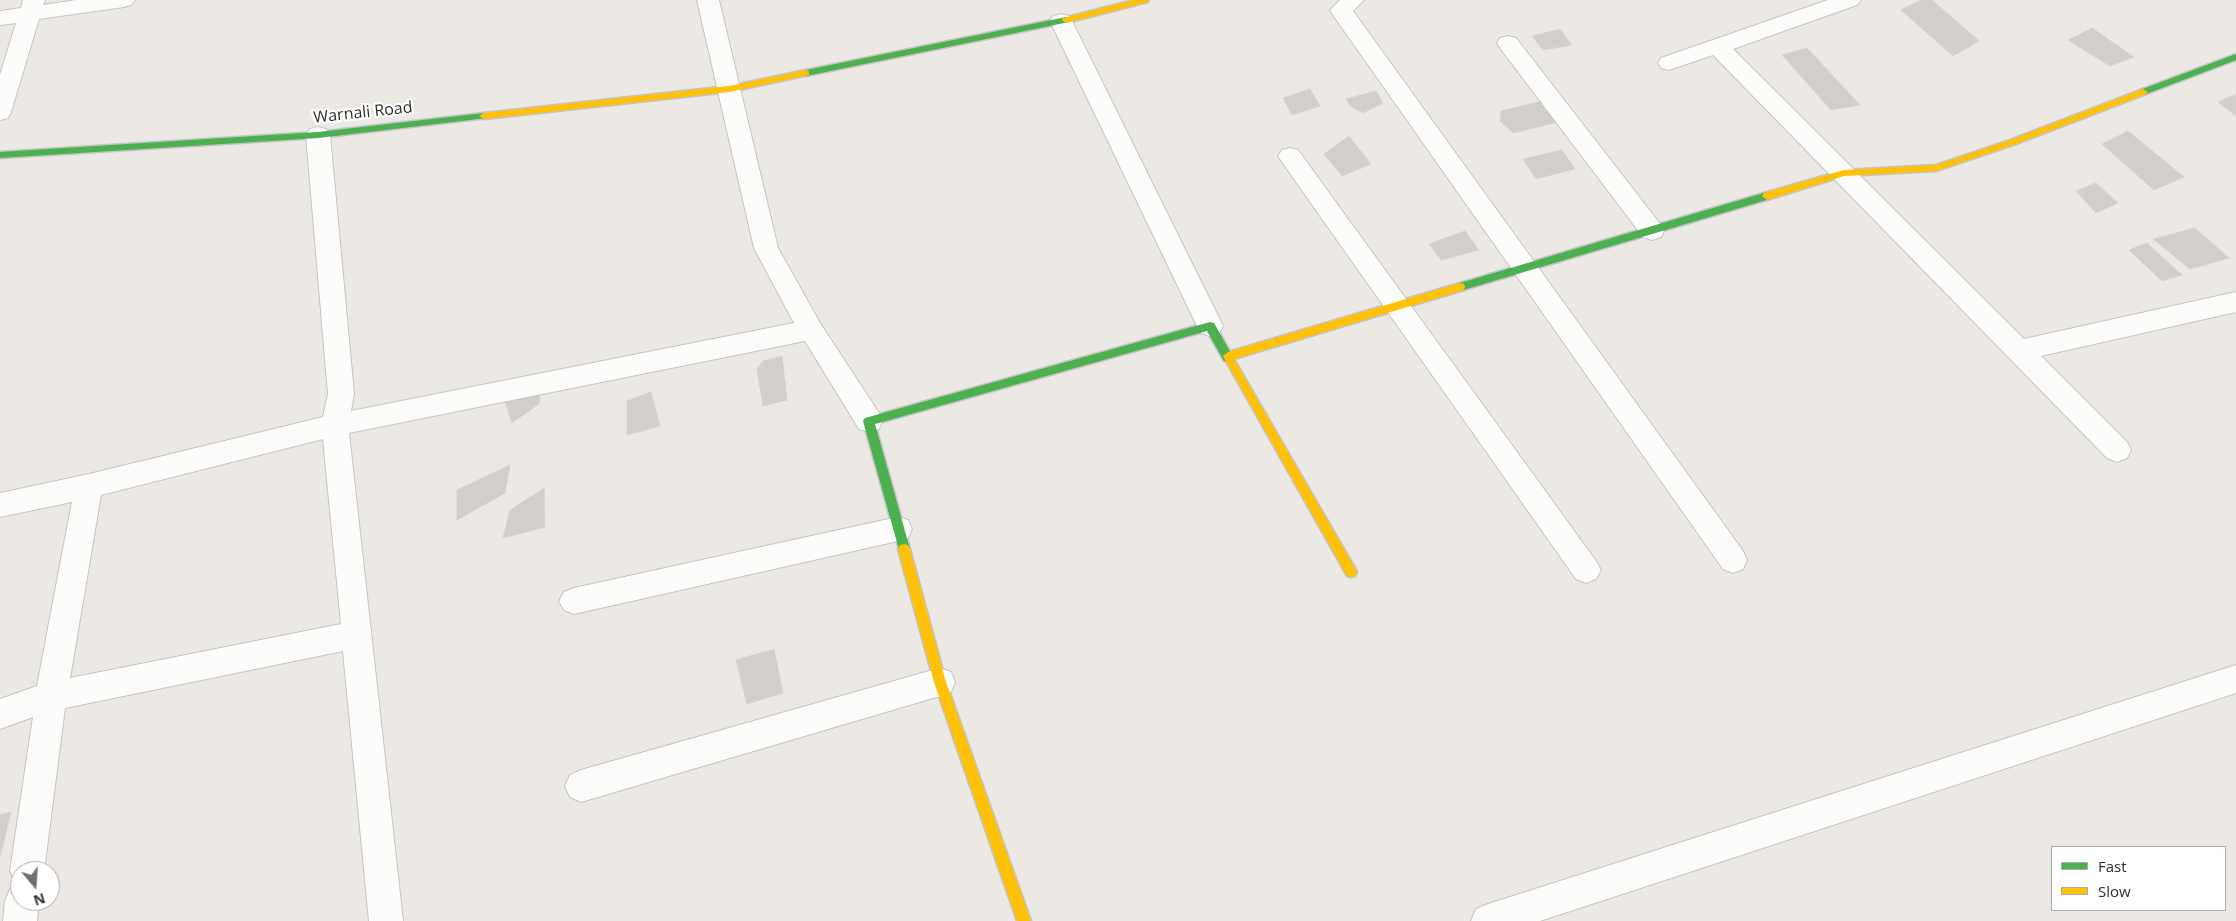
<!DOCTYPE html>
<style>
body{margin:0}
#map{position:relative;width:2236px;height:921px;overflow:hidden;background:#ece8e4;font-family:"Open Sans",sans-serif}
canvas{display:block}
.legend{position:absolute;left:2051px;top:846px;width:175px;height:65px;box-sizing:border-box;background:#fff;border:1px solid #ababab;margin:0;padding:6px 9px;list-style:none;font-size:15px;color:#2e2e2e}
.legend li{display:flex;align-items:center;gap:10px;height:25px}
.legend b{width:25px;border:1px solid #ababab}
.north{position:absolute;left:10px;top:861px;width:50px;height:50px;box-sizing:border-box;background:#fff;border:1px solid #ababab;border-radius:50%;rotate:162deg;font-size:14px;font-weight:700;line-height:20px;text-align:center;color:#2e2e2e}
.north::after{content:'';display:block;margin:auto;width:18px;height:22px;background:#706f6e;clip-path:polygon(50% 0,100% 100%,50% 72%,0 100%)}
</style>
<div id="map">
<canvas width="2236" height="921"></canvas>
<ul class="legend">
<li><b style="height:6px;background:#4caf50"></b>Fast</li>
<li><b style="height:6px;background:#ffc107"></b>Slow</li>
</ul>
<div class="north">N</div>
</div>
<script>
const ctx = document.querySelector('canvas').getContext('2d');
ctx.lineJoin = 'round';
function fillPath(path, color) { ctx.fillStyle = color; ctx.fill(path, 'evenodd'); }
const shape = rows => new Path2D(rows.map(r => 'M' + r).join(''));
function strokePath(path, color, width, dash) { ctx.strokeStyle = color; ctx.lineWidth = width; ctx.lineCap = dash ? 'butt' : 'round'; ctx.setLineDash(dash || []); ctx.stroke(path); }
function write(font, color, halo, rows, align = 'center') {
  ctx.font = font + ' "Open Sans",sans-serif'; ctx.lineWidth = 4.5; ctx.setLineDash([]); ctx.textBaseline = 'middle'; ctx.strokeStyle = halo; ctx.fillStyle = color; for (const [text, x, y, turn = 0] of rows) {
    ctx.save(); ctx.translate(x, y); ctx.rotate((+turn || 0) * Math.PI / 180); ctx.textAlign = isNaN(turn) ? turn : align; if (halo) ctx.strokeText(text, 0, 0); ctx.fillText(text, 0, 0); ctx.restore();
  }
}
const building = shape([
 [1921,0,1932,0,1979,41,1953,56,1901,10,1921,0],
 [2092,28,2134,57,2110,66,2068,40,2092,28],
 [1560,29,1572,45,1543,50,1532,36,1560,29],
 [1807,48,1860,105,1831,110,1782,55,1807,48],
 [1310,89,1320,106,1292,115,1283,98,1310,89],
 [1376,91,1383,103,1363,113,1350,106,1346,99,1376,91],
 [2236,94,2236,116,2218,102,2236,94],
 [1543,101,1558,122,1513,133,1500,121,1501,111,1543,101],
 [2128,131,2184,177,2154,190,2102,144,2128,131],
 [1349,136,1371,164,1342,176,1324,154,1349,136],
 [1562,150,1575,169,1536,179,1523,159,1562,150],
 [2096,183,2118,203,2096,213,2076,191,2096,183],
 [2195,228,2229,258,2190,269,2153,239,2195,228],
 [1465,231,1479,250,1441,260,1429,244,1465,231],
 [2147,243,2182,275,2162,281,2129,250,2147,243],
 [782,356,787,400,763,406,757,369,763,361,782,356],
 [539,391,540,403,512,423,505,401,539,391],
 [651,392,660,426,627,435,627,401,651,392],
 [510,465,505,493,457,520,457,490,510,465],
 [544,488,545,527,503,538,510,510,544,488],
 [774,649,783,693,747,704,736,660,774,649],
 [11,812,0,857,0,815,11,812]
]);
const street = shape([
 [23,0,45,0,43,5,76,0,135,0,131,5,124,7,39,19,11,112,8,118,0,120,0,75,16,23,0,25,0,11,21,8,23,0],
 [697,0,719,0,778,248,820,323,879,413,882,421,879,429,869,432,859,429,805,341,349,433,403,921,369,921,343,651,65,708,44,871,20,871,20,885,15,883,10,871,33,717,0,729,0,699,37,686,72,502,0,517,0,493,89,474,323,417,328,394,306,135,310,129,318,127,326,129,330,135,354,394,351,411,794,323,754,248,697,0],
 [323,439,341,624,70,678,101,495,323,439],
 [1340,0,1364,0,1353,11,1743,551,1747,560,1743,569,1733,573,1723,569,1333,15,1330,10,1340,0],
 [1828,0,1861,0,1857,5,1733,49,2024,339,2236,292,2236,312,2041,356,2127,442,2131,450,2127,458,2117,462,2107,458,1713,55,1669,70,1661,68,1658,63,1661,58,1828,0],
 [1061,14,1069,16,1072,21,1223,326,1219,333,1210,336,1201,333,1197,326,1050,21,1053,16,1061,14],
 [1508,36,1516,38,1661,225,1664,231,1661,237,1652,240,1643,237,1500,48,1497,43,1500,38,1508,36],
 [1290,148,1298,150,1596,561,1601,570,1596,579,1586,583,1576,579,1282,162,1278,156,1282,150,1290,148],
 [898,517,908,520,912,529,908,538,898,541,574,614,564,610,559,601,564,592,574,588,898,517],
 [2236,665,2236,693,1540,921,1471,921,1476,909,1488,904,2236,665],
 [940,668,951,672,955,682,951,692,940,696,581,802,570,797,565,786,570,775,581,770,940,668],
 [20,885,20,901,39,901,37,921,3,921,5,901,10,889,20,885]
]);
const fast = shape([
 [1066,17,1069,18,1069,22,806,76,801,73,806,70,1066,17],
 [2236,54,2236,60,2146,94,2143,95,2138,92,2140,90,2236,54],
 [484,113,489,116,487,118,318,138,0,158,0,152,318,132,484,113],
 [1767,192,1772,196,1770,199,1460,291,1455,287,1460,283,1767,192],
 [1210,322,1214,323,1232,355,1233,358,1232,361,1224,361,1207,331,875,424,910,549,908,553,904,554,900,553,863,421,865,418,1210,322]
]);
const slow = shape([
 [1134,0,1149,0,1148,2,1066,23,1062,20,1063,18,1134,0],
 [806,70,809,71,809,75,729,92,484,119,479,116,484,113,729,86,806,70],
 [2143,89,2148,92,2146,94,2016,144,1936,171,1844,176,1767,200,1762,196,1764,193,1844,170,1936,165,2010,140,2143,89],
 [1460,283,1464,284,1465,287,1464,290,1234,359,1355,568,1357,572,1355,576,1351,577,1347,576,1223,356,1228,352,1460,283],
 [904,544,908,545,910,549,946,682,1031,921,1017,921,934,682,898,549,900,545,904,544]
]);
const streetNames = [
 ["Warnali Road",363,113,-6]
];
fillPath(building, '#d1cecb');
strokePath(building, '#d7d4d0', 1);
strokePath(street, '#c5c4c5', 2);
strokePath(fast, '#c5c4c5', 3);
strokePath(slow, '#c5c4c5', 3);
fillPath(street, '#fcfcfb');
fillPath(fast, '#4caf50');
fillPath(slow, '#ffc107');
write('16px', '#2e2e2e', '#fff', streetNames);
</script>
